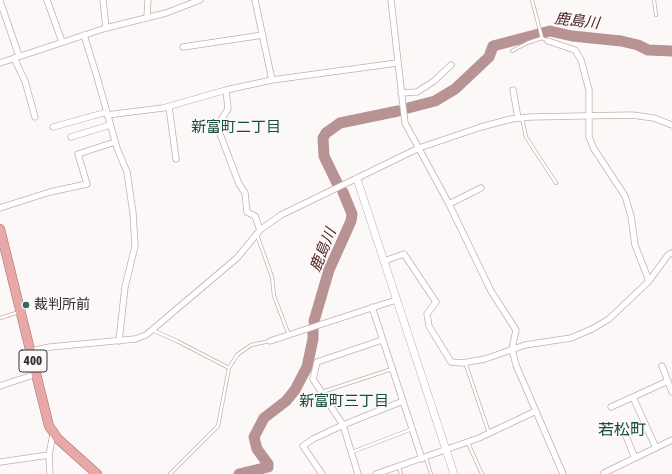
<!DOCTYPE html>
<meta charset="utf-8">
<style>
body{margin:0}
canvas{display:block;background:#fdf8f8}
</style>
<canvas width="672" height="474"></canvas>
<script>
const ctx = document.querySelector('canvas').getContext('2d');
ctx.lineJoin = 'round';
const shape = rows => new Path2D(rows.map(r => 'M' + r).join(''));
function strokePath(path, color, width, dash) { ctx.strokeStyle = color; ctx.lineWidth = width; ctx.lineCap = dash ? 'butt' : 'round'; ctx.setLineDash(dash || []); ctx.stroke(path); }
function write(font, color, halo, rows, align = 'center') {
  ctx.font = font + ' "Asap Condensed","Noto Sans JP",sans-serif'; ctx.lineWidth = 3; ctx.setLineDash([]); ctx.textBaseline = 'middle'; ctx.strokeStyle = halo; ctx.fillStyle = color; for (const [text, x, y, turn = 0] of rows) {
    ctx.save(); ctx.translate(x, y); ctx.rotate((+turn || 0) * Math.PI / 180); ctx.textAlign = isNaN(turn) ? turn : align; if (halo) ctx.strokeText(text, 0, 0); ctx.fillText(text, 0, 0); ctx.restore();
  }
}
const river = shape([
 [408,108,435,101,455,89,489,57,493,46,550,31,572,36,621,41,638,45,648,50,672,51],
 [337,183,324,156,323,138,326,133,340,123,398,111],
 [314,321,329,270,351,221,352,214,343,192],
 [239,474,268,467,268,464,257,449,254,437,264,418,286,401,295,390,307,367,313,339,313,328]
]);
const service = shape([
 [532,0,542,38],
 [654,0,656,15],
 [512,51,527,43,542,38,548,41],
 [522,118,526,137,556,183],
 [257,235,272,277,274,296,289,335],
 [0,318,19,312],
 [152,330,177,341,229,368],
 [465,362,489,433],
 [322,392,392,369],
 [468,443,482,474],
 [352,452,412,429],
 [426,458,431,474],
 [399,467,401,474],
 [170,474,218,426,229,368,237,355,251,345,270,341]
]);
const minor = shape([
 [47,0,62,42],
 [103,0,106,28],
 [255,0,272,80],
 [391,0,405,123,449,204,491,291,516,330,512,349,516,365,563,474],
 [0,1,19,56],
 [147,17,148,0],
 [84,35,97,77,117,148,127,172,133,213,135,246,125,287,119,341],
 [548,41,575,50,581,60,589,90,589,137,594,149,625,196,631,216,635,245,649,281],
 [183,47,263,35],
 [14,58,25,81,35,117],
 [0,63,106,28,166,13,200,0],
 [513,90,518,118],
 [401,93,417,92,434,81,451,65],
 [169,107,176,159],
 [107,115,163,108,226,90],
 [53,127,107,112],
 [71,137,110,125],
 [449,204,481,188],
 [0,208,50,192,87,184,78,154,115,142],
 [260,230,255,216,247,212,245,193,239,184,217,126,228,109,226,90,272,80,397,63],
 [384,261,404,254,436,302,427,314,429,326,451,362,462,363,485,359,525,345,571,338,592,329,609,319,649,281,668,255,672,253],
 [372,307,422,459],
 [270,341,396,300],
 [31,351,50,347,135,339,146,335,237,258,260,230,281,215,419,148,481,127,511,119,530,117,632,115,654,118,672,125],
 [662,366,672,392],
 [0,386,36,374],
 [633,397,656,448],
 [611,407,668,381],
 [624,431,635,458],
 [0,462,49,455],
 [604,473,672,440],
 [50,474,49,455,53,434],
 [322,474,303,446,313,439,343,425,403,401],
 [358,474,343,425,313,379,317,362,382,340],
 [376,474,479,438,536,411]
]);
const tertiary = shape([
 [357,179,454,474]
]);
const trunk = shape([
 [0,229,49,426,58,439,97,474]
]);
const markers = [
 [26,305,4,"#2c6d5d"]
];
const shields = [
 [33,361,28]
];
const shieldNames = [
 ["400",33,361]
];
const poiNames = [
 ["裁判所前",34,305]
];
const waterNames = [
 ["鹿島川",577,21,7],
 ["鹿島川",323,250,-68]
];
const neighbourhoodNames = [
 ["新富町二丁目",236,127],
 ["新富町三丁目",344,401]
];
const quarterNames = [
 ["若松町",622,430]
];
strokePath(river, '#b79493', 11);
strokePath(service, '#c4afae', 4);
strokePath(minor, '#c4afae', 7);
strokePath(tertiary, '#c4afae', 8);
strokePath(trunk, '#a66f70', 10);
strokePath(service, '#fff', 2.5);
strokePath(minor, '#fff', 5.5);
strokePath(tertiary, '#fff', 7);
strokePath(trunk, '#e8a8a8', 9);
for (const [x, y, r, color] of markers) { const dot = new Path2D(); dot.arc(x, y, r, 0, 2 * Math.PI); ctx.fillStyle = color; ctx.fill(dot); strokePath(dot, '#fdf8f8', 1.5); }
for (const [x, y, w] of shields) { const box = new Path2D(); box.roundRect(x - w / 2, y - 11, w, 22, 3); ctx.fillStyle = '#fdf8f8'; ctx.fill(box); strokePath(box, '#362e2e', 1); }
write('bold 13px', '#362e2e', null, shieldNames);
write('14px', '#362e2e', '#fdf8f8', poiNames, 'left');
write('italic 15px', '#4e1e20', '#fdf8f8', waterNames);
write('15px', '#164c3f', '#fdf8f8', neighbourhoodNames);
write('16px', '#164c3f', '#fdf8f8', quarterNames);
</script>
